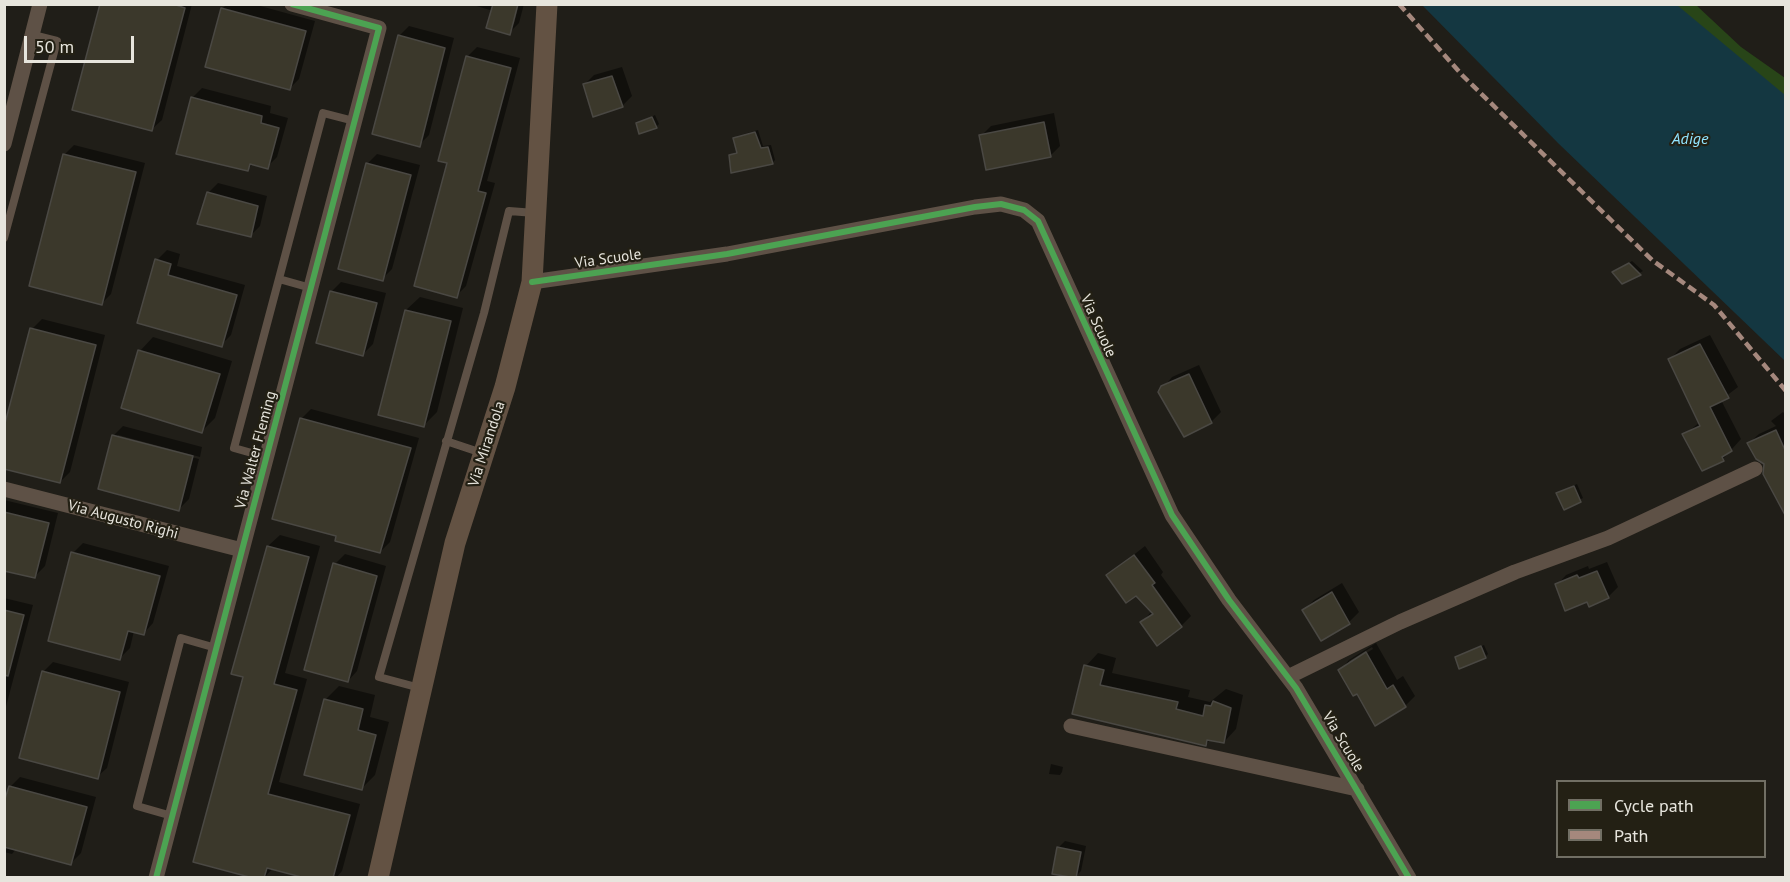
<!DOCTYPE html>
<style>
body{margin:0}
#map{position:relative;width:1790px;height:882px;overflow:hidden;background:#201e18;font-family:"PT Sans",sans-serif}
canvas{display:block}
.frame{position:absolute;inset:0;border:6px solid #e7e5dd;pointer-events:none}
.legend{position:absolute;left:1556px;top:780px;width:210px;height:78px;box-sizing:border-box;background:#232014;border:2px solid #716f64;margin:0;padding:8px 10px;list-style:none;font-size:18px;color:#e7e5dd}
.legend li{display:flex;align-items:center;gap:12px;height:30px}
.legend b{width:30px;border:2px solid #716f64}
.scale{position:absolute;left:24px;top:36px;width:110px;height:27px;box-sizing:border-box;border:3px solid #e7e5dd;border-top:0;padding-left:8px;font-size:18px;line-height:21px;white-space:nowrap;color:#e7e5dd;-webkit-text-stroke:4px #232014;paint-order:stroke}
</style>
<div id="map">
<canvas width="1790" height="882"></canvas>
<div class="frame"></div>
<ul class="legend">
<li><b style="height:8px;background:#4ca352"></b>Cycle path</li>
<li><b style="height:8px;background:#a5887d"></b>Path</li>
</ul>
<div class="scale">50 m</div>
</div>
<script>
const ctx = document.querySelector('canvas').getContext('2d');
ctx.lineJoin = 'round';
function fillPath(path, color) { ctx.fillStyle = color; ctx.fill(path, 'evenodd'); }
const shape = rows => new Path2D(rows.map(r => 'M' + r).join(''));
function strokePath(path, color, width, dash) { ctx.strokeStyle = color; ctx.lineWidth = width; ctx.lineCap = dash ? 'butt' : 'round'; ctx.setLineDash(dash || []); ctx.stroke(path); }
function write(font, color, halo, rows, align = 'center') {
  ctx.font = font + ' "PT Sans",sans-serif'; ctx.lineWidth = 4.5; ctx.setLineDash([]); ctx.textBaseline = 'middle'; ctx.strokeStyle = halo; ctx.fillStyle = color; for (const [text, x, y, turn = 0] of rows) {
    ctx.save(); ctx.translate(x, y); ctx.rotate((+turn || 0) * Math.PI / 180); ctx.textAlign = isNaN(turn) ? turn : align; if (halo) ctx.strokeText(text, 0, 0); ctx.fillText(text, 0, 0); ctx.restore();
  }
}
const green = shape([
 [1654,5,1696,5,1741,47,1785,78,1785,123]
]);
const water = shape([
 [1422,5,1677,5,1785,95,1785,361,1559,144]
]);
const shadow = shape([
 [102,4,192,4,162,120,152,129],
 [227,4,253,4,315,21,299,79,289,89,222,9],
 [470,4,516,4,511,24,514,24,519,4,524,4,519,23,509,33,493,11],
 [409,26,454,38,429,135,419,145,399,36],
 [477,47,520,58,487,181,495,183,466,286,456,296,449,162,467,57],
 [622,67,632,96,622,106,584,85,594,75],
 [202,88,271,106,270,113,288,118,277,157,267,167,254,163,248,169,192,98],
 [1054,113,1060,146,1050,156,981,136,991,126],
 [655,115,659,124,656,127,638,124],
 [758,130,763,146,771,145,775,160,772,163,730,155,738,151,735,139,737,136],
 [74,145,145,163,111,294,101,304,64,155],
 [377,154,420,165,392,269,382,279,367,164],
 [218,183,267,196,260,226,250,236,208,193],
 [167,250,180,254,177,266,245,285,231,335,221,345,139,322,157,260],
 [1632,261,1643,271,1623,282,1614,272],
 [341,282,386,293,373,344,363,354,331,292],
 [420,297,463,308,437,412,423,426,406,310],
 [42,319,105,335,70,472,60,482,32,329],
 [1710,335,1738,387,1721,400,1741,439,1723,459,1684,435,1700,422,1670,359,1680,349],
 [153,337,232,361,215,418,202,431,140,351],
 [1199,365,1221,412,1211,422,1174,413,1171,415,1160,392,1172,377],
 [311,409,419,438,390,542,380,552,301,419],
 [1783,412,1786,415,1786,512,1765,473,1765,464,1749,443,1759,434,1776,426,1771,421],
 [123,426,202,447,200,457,118,435,118,438,199,459,189,499,179,509,113,436],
 [1577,484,1583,498,1564,508,1558,493],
 [4,500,58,513,45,566,35,576,4,569],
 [280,535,320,546,285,673,307,679,279,782,360,804,342,871,336,878,310,878,273,868,264,878,245,676,268,546],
 [83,543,169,566,153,623,144,633,134,631,130,648,120,658,73,553],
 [1145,546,1163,572,1161,575,1191,616,1181,626,1142,622,1152,611,1136,594,1108,575],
 [345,554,386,566,357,671,348,681,335,564],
 [1607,562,1618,587,1608,597,1589,599,1557,585,1566,575,1588,566,1589,569],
 [1342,583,1359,612,1349,622,1304,610,1314,600],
 [4,598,33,605,4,714],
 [1376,643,1397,680,1403,676,1415,696,1405,706,1358,692,1340,670,1349,660],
 [1372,647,1373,649,1349,664,1349,661],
 [1484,645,1488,654,1485,657,1456,657],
 [1098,653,1116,658,1112,673,1190,690,1188,697,1210,702,1226,689,1243,695,1236,729,1224,742,1211,739,1206,744,1073,712,1086,666],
 [53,662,129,682,107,768,97,777,43,672],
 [339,686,375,695,370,717,389,722,375,775,361,789,306,774,326,699],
 [1051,764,1063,767,1062,772,1060,775,1049,774],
 [20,777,96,797,81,853,71,863,17,848,12,854,4,852,4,808,10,787],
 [1065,841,1086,846,1081,871,1075,877,1058,848]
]);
const building = shape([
 [100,4,173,4,185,8,152,131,72,110,100,4],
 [493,4,518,4,510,35,486,28,493,4],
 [221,8,306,31,290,90,205,67,221,8],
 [398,35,445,48,420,147,372,134,398,35],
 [466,56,511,68,478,191,486,193,457,298,414,286,447,163,438,161,466,56],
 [612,76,623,107,593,117,583,84,612,76],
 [191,97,262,116,261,123,279,128,268,169,250,164,248,171,176,154,191,97],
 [652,117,657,128,639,134,636,123,652,117],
 [1044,122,1051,157,986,170,979,135,1044,122],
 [755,132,761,148,768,147,773,164,731,173,729,155,737,153,733,138,755,132],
 [63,154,136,172,102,305,29,286,63,154],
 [366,163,411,175,383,281,338,269,366,163],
 [207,192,258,206,251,237,197,224,207,192],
 [155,259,171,264,168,275,237,295,222,347,137,323,155,259],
 [1629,263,1641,275,1622,284,1612,272,1629,263],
 [330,291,377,303,363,356,316,343,330,291],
 [405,310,451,321,424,427,378,415,405,310],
 [30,328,96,345,60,483,4,469,4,427,30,328],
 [1700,344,1729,398,1710,407,1732,451,1722,457,1724,461,1702,471,1682,434,1700,426,1668,359,1700,344],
 [138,350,220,374,202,433,121,408,138,350],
 [1189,374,1212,423,1184,437,1158,392,1161,386,1189,374],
 [300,418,411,448,380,553,335,541,336,536,272,519,300,418],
 [1776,430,1785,450,1785,515,1763,474,1764,464,1756,459,1747,443,1776,430],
 [112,435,193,456,179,511,98,489,112,435],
 [1574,486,1581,502,1564,510,1556,493,1574,486],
 [4,512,49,523,35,578,4,571,4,512],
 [267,546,309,557,274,684,297,690,268,794,350,815,333,878,305,878,267,868,264,878,253,878,193,862,243,677,231,674,267,546],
 [71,552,160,576,144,635,128,631,120,660,48,641,71,552],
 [1134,555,1155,583,1152,585,1182,627,1157,646,1140,622,1153,614,1136,596,1126,603,1106,575,1134,555],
 [333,563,377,576,348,682,304,670,333,563],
 [1597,571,1609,598,1589,607,1587,602,1565,611,1555,584,1577,575,1579,578,1597,571],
 [1332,592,1350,624,1321,641,1302,610,1332,592],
 [4,610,24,615,8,676,4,675,4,610],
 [1481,646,1486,658,1459,669,1455,657,1481,646],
 [1366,652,1387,689,1393,685,1406,707,1375,726,1357,694,1353,696,1338,670,1366,652],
 [1084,665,1104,670,1100,685,1178,702,1176,709,1203,716,1205,705,1211,706,1213,701,1231,708,1224,743,1207,740,1206,746,1072,714,1084,665],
 [42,671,120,692,98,779,19,758,42,671],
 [324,699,363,709,358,730,376,735,362,790,304,775,324,699],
 [9,786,87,807,71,865,4,847,4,802,9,786],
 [1057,847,1081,852,1076,878,1052,874,1057,847]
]);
const lane = shape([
 [4,238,57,41,33,35],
 [279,279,311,288],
 [446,441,482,453],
 [266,457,234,448,323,113,354,121],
 [420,688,379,677,484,313,509,211,535,213],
 [172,816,137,806,181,638,216,648]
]);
const street = shape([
 [4,144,40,4],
 [532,282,727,254,975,207,1001,204,1024,210,1038,221,1172,515,1229,600,1296,688,1409,878],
 [4,489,242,550],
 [1288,677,1400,622,1515,572,1608,538,1755,469],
 [1071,726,1357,789],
 [156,878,379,28,292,4]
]);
const secondary = shape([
 [378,878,455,543,505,387,532,282,547,4]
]);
const quiet = shape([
 [1399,4,1463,76,1652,260,1714,305,1786,391]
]);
const cycleway = shape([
 [532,282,727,254,975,207,1001,204,1024,210,1038,221,1172,515,1229,600,1296,688,1409,878],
 [156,878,379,28,292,4]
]);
const streetNames = [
 ["Via Scuole",608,259,-8],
 ["Via Scuole",1098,326,66],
 ["Via Mirandola",487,444,-72],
 ["Via Walter Fleming",256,450,-75],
 ["Via Augusto Righi",123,520,15],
 ["Via Scuole",1343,742,59]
];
const waterNames = [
 ["Adige",1690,139]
];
fillPath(green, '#284518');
fillPath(water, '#143741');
fillPath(shadow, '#0007');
fillPath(building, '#3b382b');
strokePath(building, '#4a4843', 1.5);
strokePath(lane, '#5e5146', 8);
strokePath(street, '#5e5146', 15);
strokePath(secondary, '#635243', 21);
strokePath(quiet, '#a5887d', 4.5, [9, 4.5]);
strokePath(cycleway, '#4ca352', 6);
write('15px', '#e7e5dd', '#232014', streetNames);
write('italic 16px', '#91e4ff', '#232014', waterNames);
</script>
